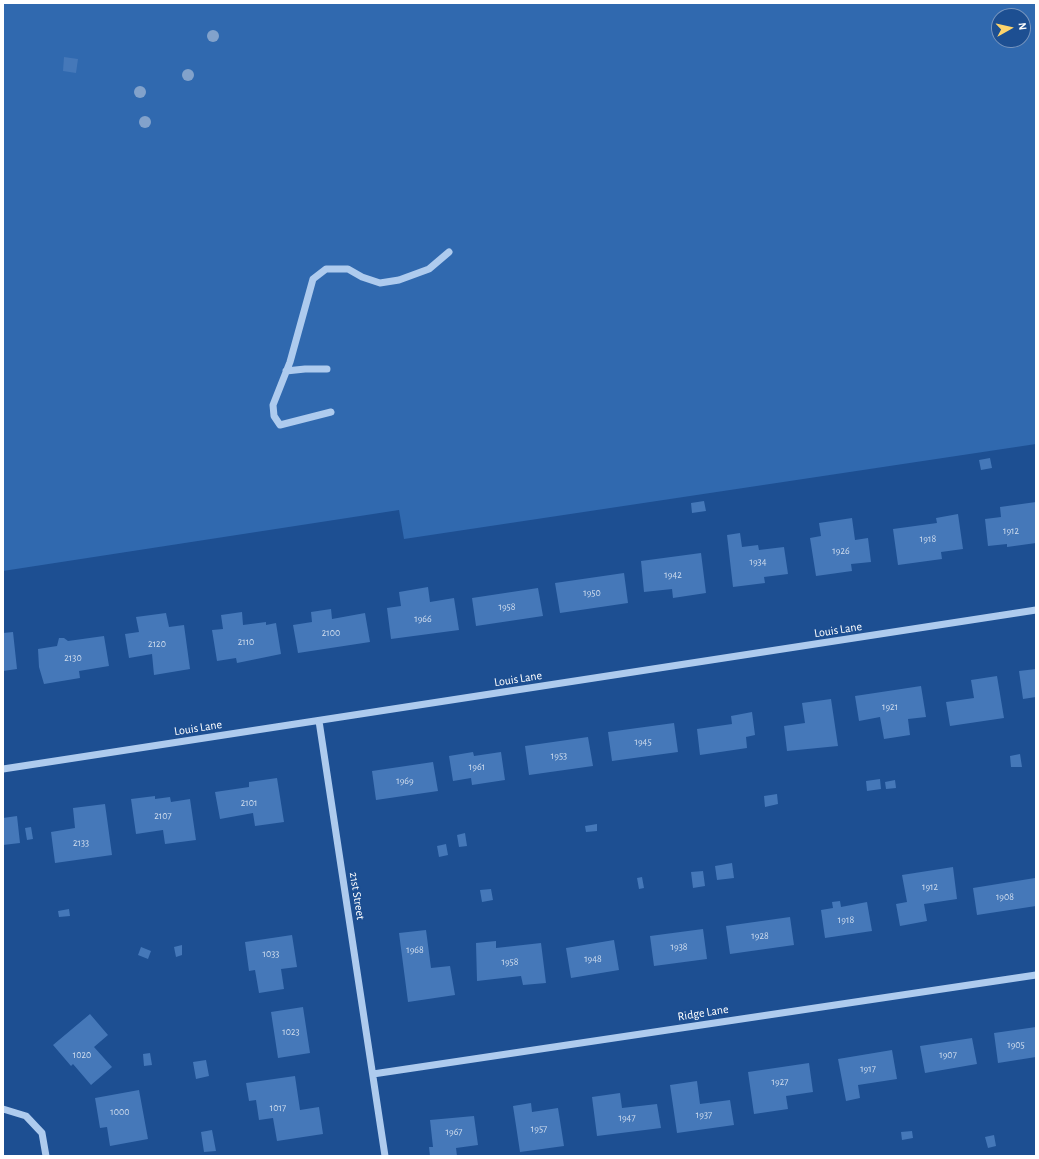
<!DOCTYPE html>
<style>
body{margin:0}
#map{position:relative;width:1039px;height:1159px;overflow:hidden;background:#1d4f92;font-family:"Alegreya Sans",sans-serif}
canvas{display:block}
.frame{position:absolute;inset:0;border:4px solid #fff;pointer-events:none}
.north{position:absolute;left:991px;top:8px;width:40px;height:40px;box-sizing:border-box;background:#1d4f92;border:1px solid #7795be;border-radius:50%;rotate:82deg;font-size:11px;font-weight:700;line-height:16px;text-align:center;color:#fff}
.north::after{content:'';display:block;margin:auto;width:14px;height:18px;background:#fdd46c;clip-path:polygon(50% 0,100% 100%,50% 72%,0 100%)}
</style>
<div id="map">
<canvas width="1039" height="1159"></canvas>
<div class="frame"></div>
<div class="north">N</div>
</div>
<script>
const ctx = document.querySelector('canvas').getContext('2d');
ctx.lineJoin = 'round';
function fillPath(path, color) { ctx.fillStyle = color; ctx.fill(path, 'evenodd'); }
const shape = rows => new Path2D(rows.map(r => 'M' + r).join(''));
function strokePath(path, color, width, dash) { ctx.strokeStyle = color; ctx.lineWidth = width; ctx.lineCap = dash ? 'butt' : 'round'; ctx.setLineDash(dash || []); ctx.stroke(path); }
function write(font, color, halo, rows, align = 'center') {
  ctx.font = font + ' "Alegreya Sans",sans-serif'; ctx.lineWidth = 3.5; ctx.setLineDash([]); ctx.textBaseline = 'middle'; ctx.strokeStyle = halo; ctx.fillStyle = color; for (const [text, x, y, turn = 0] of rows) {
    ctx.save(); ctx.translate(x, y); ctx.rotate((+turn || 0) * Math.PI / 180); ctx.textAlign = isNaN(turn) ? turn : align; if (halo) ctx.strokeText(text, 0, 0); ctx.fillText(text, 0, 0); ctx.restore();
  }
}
const green = shape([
 [3,3,1036,3,1036,444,404,539,399,510,3,571],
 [999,16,1023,16,1023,40,999,40]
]);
const building = shape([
 [64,57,78,59,76,73,63,71],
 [990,458,992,468,981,470,979,460],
 [704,501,706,511,692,513,691,503],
 [1036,502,1036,543,1007,547,1007,544,988,546,985,519,1001,517,1000,507],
 [958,514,963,549,941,552,942,559,898,565,893,529,937,523,936,518],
 [852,518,855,540,868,538,871,562,851,564,852,571,816,576,810,538,821,536,819,523],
 [740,533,742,547,758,545,759,550,784,547,788,574,764,577,765,583,733,587,727,535],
 [701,553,706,593,673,598,672,589,644,592,641,561],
 [624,573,628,603,560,613,555,583],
 [428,587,430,602,454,598,459,630,391,639,387,608,401,606,399,592],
 [538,588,543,616,476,626,472,598],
 [331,609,332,619,365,613,370,642,298,653,293,625,312,622,311,612],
 [242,612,243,625,266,622,266,625,276,623,281,654,237,663,236,658,217,661,212,630,223,629,221,615],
 [166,613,169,627,184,625,190,669,154,675,152,654,129,658,125,634,139,632,136,617],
 [13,632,17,669,3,671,3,633],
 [104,636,109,666,79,671,80,678,44,684,39,667,38,649,57,646,59,638,64,638,68,641],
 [1036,669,1036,697,1023,699,1019,671],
 [997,676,1004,718,950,726,946,702,974,698,971,680],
 [921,686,926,717,908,719,910,735,884,739,880,717,859,721,855,696],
 [831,699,838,746,787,751,784,726,805,723,802,703],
 [752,712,755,735,746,737,747,748,700,755,697,729,732,724,731,716],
 [674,723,678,752,612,761,608,732],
 [588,737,593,766,529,775,525,746],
 [473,752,474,756,501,752,505,780,472,785,471,778,453,781,449,756],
 [1020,754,1022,767,1011,767,1010,756],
 [433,762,438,791,376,800,372,771],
 [277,778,284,822,255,826,253,813,220,819,215,792,249,787,249,782],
 [880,779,881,789,867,791,866,781],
 [895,780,896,788,886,789,885,782],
 [777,794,778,804,765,807,764,796],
 [155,796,155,799,170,797,171,802,190,799,196,840,165,844,163,830,136,834,131,799],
 [105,804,112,855,55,863,51,832,75,828,73,808],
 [17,816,20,843,3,845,3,818],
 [597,824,597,831,586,832,585,826],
 [31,827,33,839,27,840,25,828],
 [465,833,467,846,459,847,457,835],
 [446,844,448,855,439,857,437,846],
 [732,863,734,878,717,880,715,866],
 [953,867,957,899,924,904,927,921,900,926,896,904,907,902,902,875],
 [703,871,705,886,693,888,691,872],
 [642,877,644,888,639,889,637,878],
 [1035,878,1036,906,977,915,973,888],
 [491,889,493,900,482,902,480,890],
 [840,901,841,907,867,902,872,931,825,938,821,910,833,908,832,902],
 [69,909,70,916,59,917,58,911],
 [790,917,794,945,730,954,726,926],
 [703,929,707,959,654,966,650,936],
 [426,930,431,968,450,966,455,995,408,1002,399,933],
 [292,935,297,967,281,969,284,989,259,993,255,970,249,971,245,942],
 [614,940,619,970,571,978,566,948],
 [496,941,496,948,541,943,546,983,523,985,521,976,477,981,476,943],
 [182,945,182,955,176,957,174,947],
 [141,947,151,951,148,959,138,955],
 [303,1007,310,1053,278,1058,271,1012],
 [90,1014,108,1035,94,1047,112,1067,91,1085,73,1064,71,1066,53,1045],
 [1036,1027,1036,1057,998,1063,994,1033],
 [972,1038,977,1064,925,1073,920,1046],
 [892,1050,897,1079,858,1085,860,1098,846,1101,838,1059],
 [150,1053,152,1065,144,1066,143,1054],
 [206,1060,209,1076,196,1079,193,1062],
 [809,1063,813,1092,786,1096,788,1109,754,1114,748,1072],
 [295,1076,300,1110,319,1107,323,1134,277,1141,273,1118,259,1120,256,1100,249,1101,246,1083],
 [697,1081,700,1104,730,1100,734,1125,677,1133,670,1085],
 [139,1090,148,1139,110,1146,107,1127,100,1128,95,1098],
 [620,1093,622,1108,657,1104,661,1128,597,1136,592,1097],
 [531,1103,532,1112,558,1108,564,1146,520,1152,513,1106],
 [474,1116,478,1145,456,1148,457,1156,430,1156,429,1147,433,1147,430,1120],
 [212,1130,216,1151,204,1152,201,1132],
 [912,1131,913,1138,902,1140,901,1132],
 [994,1135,996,1146,988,1148,985,1137]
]);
const minor = shape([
 [286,371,305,369,327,369],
 [331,412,280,425,274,416,273,405,290,362,313,279,326,269,348,269,362,277,380,283,399,280,429,269,449,252],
 [319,721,385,1156],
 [3,769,1036,610],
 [373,1074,1036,975],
 [3,1109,26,1116,42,1133,46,1156]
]);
const trees = [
 [213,36],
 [188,75],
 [140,92],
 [145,122]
];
const numberNames = [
 ["1912",1011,531],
 ["1918",928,539],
 ["1926",841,551],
 ["1934",758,562],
 ["1942",673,575],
 ["1950",592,593],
 ["1958",507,607],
 ["1966",423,619],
 ["2100",331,633],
 ["2110",246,642],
 ["2120",157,644],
 ["2130",73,658],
 ["1921",890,707],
 ["1945",643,742],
 ["1953",559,756],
 ["1961",477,767],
 ["1969",405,781],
 ["2101",249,803],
 ["2107",163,816],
 ["2133",81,843],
 ["1912",930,887],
 ["1908",1005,897],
 ["1918",846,920],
 ["1928",760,936],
 ["1938",679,947],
 ["1968",415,950],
 ["1033",271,954],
 ["1948",593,959],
 ["1958",510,962],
 ["1023",291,1032],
 ["1905",1016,1045],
 ["1020",82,1055],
 ["1907",948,1055],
 ["1917",868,1069],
 ["1927",780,1082],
 ["1017",278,1108],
 ["1000",120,1112],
 ["1937",704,1115],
 ["1947",627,1118],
 ["1957",539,1129],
 ["1967",454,1132]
];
const streetNames = [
 ["Louis Lane",838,630,-9],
 ["Louis Lane",518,679,-9],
 ["Louis Lane",198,728,-9],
 ["21st Street",357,896,81],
 ["Ridge Lane",703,1013,-9]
];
fillPath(green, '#3069af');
fillPath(building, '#4578b9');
strokePath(minor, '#aecbee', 7);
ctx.fillStyle = '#82a2cb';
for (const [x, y] of trees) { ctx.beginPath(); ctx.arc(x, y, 6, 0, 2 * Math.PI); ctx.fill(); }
write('10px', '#d0ddee', null, numberNames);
write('12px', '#fff', '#1d4f92', streetNames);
</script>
